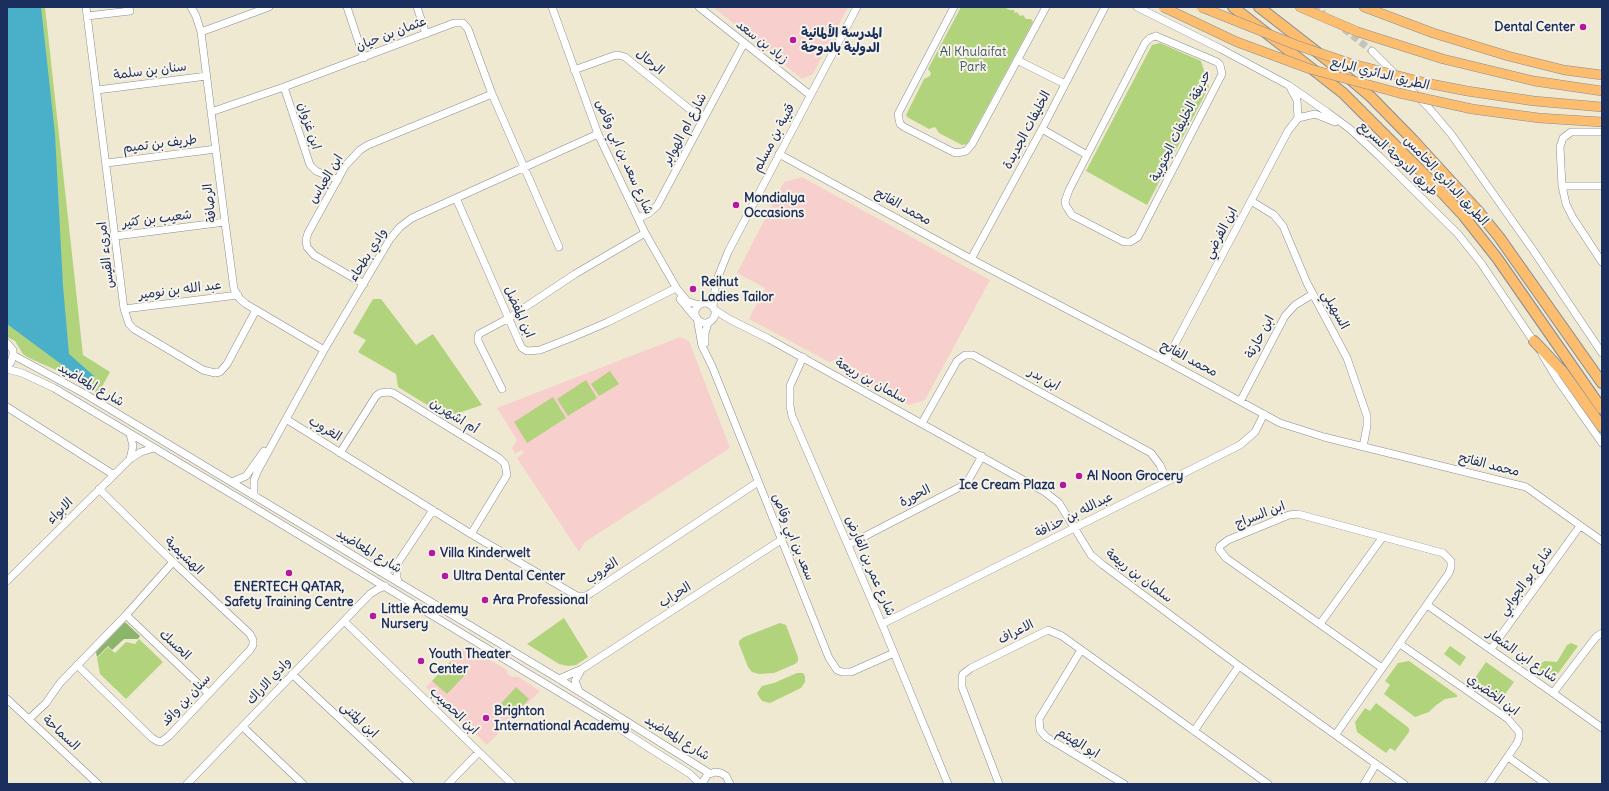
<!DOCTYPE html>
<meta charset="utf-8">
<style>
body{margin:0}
#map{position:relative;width:1609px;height:791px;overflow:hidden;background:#f0e9d2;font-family:Delius,sans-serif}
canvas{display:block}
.frame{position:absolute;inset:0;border:8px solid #1b2f5e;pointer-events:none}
</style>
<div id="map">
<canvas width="1609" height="791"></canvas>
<div class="frame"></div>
</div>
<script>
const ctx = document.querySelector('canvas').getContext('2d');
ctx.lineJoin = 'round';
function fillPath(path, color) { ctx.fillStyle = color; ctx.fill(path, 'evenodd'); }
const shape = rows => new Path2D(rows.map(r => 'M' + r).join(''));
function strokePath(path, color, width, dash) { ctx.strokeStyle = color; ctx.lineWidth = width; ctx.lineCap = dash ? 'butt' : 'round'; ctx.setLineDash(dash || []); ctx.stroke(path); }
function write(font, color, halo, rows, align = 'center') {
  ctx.font = font + ' Delius,"Playpen Sans Arabic",sans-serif'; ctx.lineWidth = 4; ctx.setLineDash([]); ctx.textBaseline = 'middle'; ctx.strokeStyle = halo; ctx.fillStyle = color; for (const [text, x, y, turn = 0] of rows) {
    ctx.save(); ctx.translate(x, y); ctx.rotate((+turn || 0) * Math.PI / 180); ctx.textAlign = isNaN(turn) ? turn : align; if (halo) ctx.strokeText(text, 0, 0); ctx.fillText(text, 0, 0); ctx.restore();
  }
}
const built = shape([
 [713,7,848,7,813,74,802,79],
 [802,177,990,280,925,400,909,405,856,377,859,371,837,359,829,362,749,319,765,288,737,273,784,182],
 [680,337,689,341,730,448,585,542,579,552,517,458,524,453,521,450,515,454,512,448,517,440,497,408],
 [465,646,507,670,507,674,513,677,517,676,540,691,487,745,426,687]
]);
const green = shape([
 [7,7,45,7,83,355,110,372,98,394,58,371,29,358,23,354,15,341,7,337],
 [961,7,1003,7,1010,10,1014,10,1015,13,1017,12,1020,16,1023,15,1026,19,1031,19,1033,22,967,144,962,145,939,133,935,127,929,129,907,117,906,115,924,79,930,76,931,73,928,69],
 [1160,43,1201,61,1209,87,1147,205,1086,171,1152,45],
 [373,299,381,299,416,345,433,334,482,405,447,417,398,387,396,374,358,352,366,340,353,333],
 [610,371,619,384,599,396,591,384],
 [586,380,597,398,568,416,557,399],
 [553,397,566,418,527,443,514,422],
 [564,618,588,657,576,665,568,666,559,664,527,644],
 [780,623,786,625,798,657,798,661,795,664,774,673,759,674,752,672,748,667,739,644,739,641,744,637],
 [139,639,163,662,126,699,100,674,97,658,108,647,115,653,126,642,135,644],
 [1571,643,1578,646,1556,676,1548,677,1535,668,1538,665,1545,661,1557,662,1567,645],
 [1450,646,1466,657,1460,666,1444,654],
 [1409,661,1457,695,1457,697,1445,699,1435,706,1429,712,1415,717,1384,694,1390,685,1385,681,1398,663],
 [450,662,465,675,447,694,432,681],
 [1486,662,1514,682,1500,701,1473,681],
 [797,673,803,673,805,676,805,682,801,688,770,703,762,701,758,695,757,693,762,686,774,683],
 [516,687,529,699,511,719,498,707],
 [1376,703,1409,728,1409,732,1395,751,1390,748,1386,753,1357,732,1355,722,1365,708,1370,711]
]);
const forest = shape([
 [125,622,140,636,138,639,124,639,112,650,108,646,97,657,96,652]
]);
const water = shape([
 [7,7,41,7,55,134,63,286,69,354,94,376,88,384,7,324]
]);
const minorTunnel = shape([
 [1313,7,1324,14],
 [1344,29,1372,51]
]);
const minor = shape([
 [86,7,124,309,129,324,134,329,203,370,215,373,220,372,227,364,256,310],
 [191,7,196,16,201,32,225,222,234,289,240,299,246,304,324,350],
 [347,7,364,58],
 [417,7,426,34],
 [552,7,598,134,645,233,677,289,687,301,698,305],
 [699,7,810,95],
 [954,7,898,114,900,124,904,127,953,152,957,153,966,151,972,144,1046,7],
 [1137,7,1221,49,1288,85,1327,112,1350,129,1379,156,1458,234,1481,263,1536,345],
 [87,16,130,11],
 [201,32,269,7],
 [1156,36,1217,62,1220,65,1222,74,1138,237,1130,242,1126,242,1122,241,1072,215,1066,206,1065,201,1069,190,1145,43,1150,38,1156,36],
 [1372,51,1429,108,1451,134,1533,250,1602,353],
 [1017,60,1065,84],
 [574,70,613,56,618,55,625,57,703,120],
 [284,87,310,165,316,171,338,180],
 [97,90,207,76],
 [211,112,284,87,454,23,463,23,468,29,492,94,559,247],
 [1298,118,1315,114,1335,122],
 [1042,129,1087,155],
 [779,154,971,259,1166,361,1280,423,1324,437,1526,487,1602,541],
 [107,163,216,149],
 [1562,186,1560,147,1563,138,1571,132,1602,132],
 [1602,186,1562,186,1566,204,1573,218,1602,262],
 [456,198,519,342,522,348,527,351,540,350,573,337,608,322,676,288],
 [1251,201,1274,215,1283,226,1307,283,1347,358,1367,416,1367,426,1363,447],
 [639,218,649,213,657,206,744,43],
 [116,236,225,222],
 [971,259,1042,129,1105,7],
 [364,284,314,255,307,247,306,240,308,233,345,166,360,150,368,145,492,94],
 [680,299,695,317],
 '695 313a10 10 0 1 1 20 0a10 10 0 1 1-20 0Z',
 [713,306,716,282,728,252,857,7],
 [124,309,238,295],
 [715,310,729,319,769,339,1045,492,1059,503,1091,555,1103,565,1239,666,1404,784],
 [697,318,702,346,712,366,829,658,837,670,842,672,851,672,894,653],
 [7,343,13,350,13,355,11,362,7,367],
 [705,343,705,333,708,323],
 [1542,354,1557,379,1602,443],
 [13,355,85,394,559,679,709,773],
 [803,357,790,386,790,406,792,416,882,624,948,784],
 [1166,361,1288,131,1298,118,1297,100,1291,89],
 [7,369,22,373,54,388,240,499,615,726,690,774,700,784],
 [502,389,478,341,478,337,479,334,509,318,575,274,645,233],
 [1241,400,1285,316,1295,305,1313,294],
 [7,407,114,475],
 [286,419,471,534,577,596,586,596,591,593,758,482],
 [922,423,957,361,965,355,973,355,1151,453,1160,465,1167,481],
 [130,434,133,446,130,459],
 [340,453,376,396,380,393,388,392,393,393,499,458,505,464,507,475,471,534],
 [232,482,246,476,264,451],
 [254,495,254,480,258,470,324,350,390,239,400,227,412,218,598,134],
 [848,545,960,487,969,479,982,456],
 [397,564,397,578,399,583],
 [381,572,387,571,397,564,433,510],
 [7,581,130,459,141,452,154,448],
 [1427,605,1553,693,1602,728],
 [126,615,208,693],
 [344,621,512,784],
 [882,624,1240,445,1255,432,1264,414],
 [1320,624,1382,538],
 [1400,644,1508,719,1519,732,1519,738,1517,743,1489,784],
 [1491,649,1580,526],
 [1081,650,1039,719,1040,730,1046,737,1124,784],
 [77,665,152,738,157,741,161,742,169,736,250,650,253,645,253,640,250,634,173,562,99,489],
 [292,674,410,784],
 [559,679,582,669,781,540],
 [579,691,575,681,581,670],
 [1553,693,1596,637,1602,633],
 [7,699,98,784],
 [29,719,46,703,60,683,126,615,173,562],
 [243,727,303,784],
 [1194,731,1239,666],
 [1336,734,1449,573,1451,567,1451,561,1443,553,1298,514,1289,515,1228,540,1220,546,1219,549,1226,558,1382,668],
 [1508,757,1546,784],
 [187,784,370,594,378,589,385,586],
 [448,784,479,752],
 [702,784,707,775,715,772,721,773,726,776,730,784],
 [999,784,962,687,962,677,963,674,971,668,1048,630,1062,636,1268,784],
 [1364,784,1376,764]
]);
const major = shape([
 [1300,7,1358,32,1443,59,1534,81,1602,91],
 [1364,7,1433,33,1508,56,1564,70,1602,75],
 [1467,91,1534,101,1602,107],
 [1472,109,1539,118,1602,122]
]);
const highway = shape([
 [1233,7,1343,93,1436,186,1463,215,1497,258,1602,409],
 [1259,7,1331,63,1371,97,1413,140,1478,211,1499,237,1602,383],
 [1534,341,1563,372,1602,427]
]);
const majorBridge = shape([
 [1163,7,1237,42,1310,69,1399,93,1472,109],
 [1201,7,1296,45,1349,63,1426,83,1467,91]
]);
const markers = [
 [1583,27,4,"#b5179e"],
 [793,40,4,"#b5179e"],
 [736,205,4,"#b5179e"],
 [693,289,4,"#b5179e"],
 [1079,476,4,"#b5179e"],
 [1063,485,4,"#b5179e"],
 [432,553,4,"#b5179e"],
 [289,573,4,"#b5179e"],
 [445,576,4,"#b5179e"],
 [485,600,4,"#b5179e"],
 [373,616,4,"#b5179e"],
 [421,661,4,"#b5179e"],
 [486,718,4,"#b5179e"]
];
const poiNames = [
 ["Dental Center",1575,27,"right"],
 ["المدرسة الألمانية",801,33],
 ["الدولية بالدوحة",801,48],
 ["Mondialya",744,198],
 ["Occasions",744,213],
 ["Reihut",701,282],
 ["Ladies Tailor",701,297],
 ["Al Noon Grocery",1087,476],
 ["Ice Cream Plaza",1055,485,"right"],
 ["Villa Kinderwelt",440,553],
 ["Ultra Dental Center",453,576],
 ["ENERTECH QATAR,",289,587,"center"],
 ["Safety Training Centre",289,602,"center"],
 ["Ara Professional",493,600],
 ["Little Academy",381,609],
 ["Nursery",381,624],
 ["Youth Theater",429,654],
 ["Center",429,669],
 ["Brighton",494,711],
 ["International Academy",494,726]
];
const streetNames = [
 ["عثمان بن حيان",391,34,-21],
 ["زياد بن سعد",762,42,38],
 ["الرحال",650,62,39],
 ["سنان بن سلمة",150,71,-7],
 ["الطريق الدائري الرابع",1380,74,14],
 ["ابن غزوان",309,126,72],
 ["حديقة الخليفات الجنوبية",1181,126,-64],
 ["شارع ام الهوابر",685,129,-62],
 ["الخليفات الجديدة",1027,130,-62],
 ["قتيبة بن مسلم",774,138,-62],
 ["طريف بن تميم",160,144,-7],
 ["شارع سعد بن ابي وقاص",624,157,66],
 ["طريق الدوحة السريع",1398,159,43],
 ["ابن العباس",326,179,-59],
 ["الطريق الدائري الخامس",1446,181,47],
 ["الرصافة",210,203,-97],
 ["محمد الفاتح",903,207,29],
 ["شعيب بن كثير",157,219,-7],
 ["ابن الفرضي",1221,233,-62],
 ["امرىء القيس",106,255,-97],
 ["وادي بطحاء",368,255,-58],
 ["عبد الله بن نومير",180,290,-7],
 ["السهيلي",1335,310,61],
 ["ابن المفضل",519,312,66],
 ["ابن حارثة",1260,337,-62],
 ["محمد الفاتح",1189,359,28],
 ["ابن بدر",1044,379,29],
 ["سلمان بن ربيعة",871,381,29],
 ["شارع المعاضيد",91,385,30],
 ["أم اشهرين",454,416,32],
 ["الغروب",325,429,31],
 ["محمد الفاتح",1489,465,14],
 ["الحورة",915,496,-27],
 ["الابواء",60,511,-45],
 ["عبدالله بن حذافة",1074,515,-27],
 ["ابن السراج",1260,515,-21],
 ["سعد بن ابي وقاص",793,537,68],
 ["شارع المعاضيد",369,551,31],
 ["الهشيمية",184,556,44],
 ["شارع عمر بن الفارض",870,566,67],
 ["الغروب",602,571,-33],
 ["سلمان بن ربيعة",1139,576,37],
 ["شارع بو الجوابي",1526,581,-54],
 ["الحراب",675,595,-33],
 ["الاعراف",1016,632,-27],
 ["الحسك",175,645,43],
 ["شارع ابن الشعار",1522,656,35],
 ["وادي الاراك",269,681,-47],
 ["ابن الخضري",1493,695,36],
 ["سنان بن واقد",186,700,-47],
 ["ابن الحصيب",454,711,44],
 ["ابن المثنى",359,720,43],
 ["السماحة",61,733,43],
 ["شارع المعاضيد",677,738,32],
 ["ابو الهيثم",1078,743,31]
];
const parkNames = [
 ["Al Khulaifat",973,52],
 ["Park",973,67]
];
fillPath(built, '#f7d0ce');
fillPath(green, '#b0d37c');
fillPath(forest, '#8cb56c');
fillPath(water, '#4ab0c9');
strokePath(minorTunnel, '#c5c4bb', 7, [7, 3.5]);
strokePath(minor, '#868c98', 8);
strokePath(major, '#868c98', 10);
strokePath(highway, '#868c98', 12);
strokePath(minor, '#fff', 7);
strokePath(major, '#fcbd6e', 9);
strokePath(highway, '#fcbd6e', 10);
strokePath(majorBridge, '#868c98', 10, []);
strokePath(majorBridge, '#fcbd6e', 9);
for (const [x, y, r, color] of markers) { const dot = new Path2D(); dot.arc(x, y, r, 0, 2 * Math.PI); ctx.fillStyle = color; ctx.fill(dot); strokePath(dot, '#f7f3e8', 1.5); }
write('bold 13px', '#1b2f5e', '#f7f3e8', poiNames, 'left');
write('13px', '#1b2f5e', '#f7f3e8', streetNames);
write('13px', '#405866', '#f7f3e8', parkNames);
</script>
